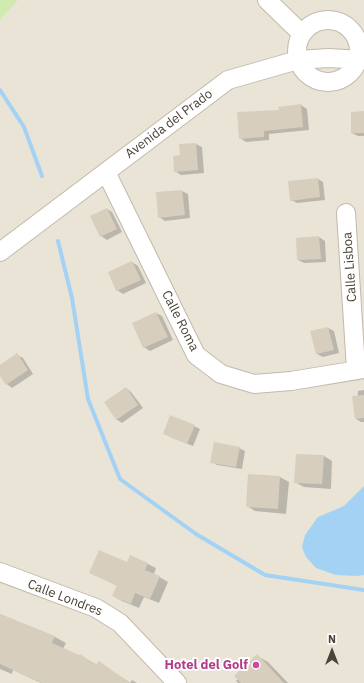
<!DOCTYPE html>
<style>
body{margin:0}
#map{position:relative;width:364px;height:683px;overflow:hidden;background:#f5f2e9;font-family:"IBM Plex Sans",sans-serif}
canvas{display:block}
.north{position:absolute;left:312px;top:631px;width:40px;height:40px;-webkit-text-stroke:3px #fff;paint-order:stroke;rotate:0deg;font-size:11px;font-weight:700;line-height:16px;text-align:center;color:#4a4337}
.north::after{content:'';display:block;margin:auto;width:14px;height:18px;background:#4a4337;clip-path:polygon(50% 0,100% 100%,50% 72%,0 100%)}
</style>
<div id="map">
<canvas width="364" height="683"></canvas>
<div class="north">N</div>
</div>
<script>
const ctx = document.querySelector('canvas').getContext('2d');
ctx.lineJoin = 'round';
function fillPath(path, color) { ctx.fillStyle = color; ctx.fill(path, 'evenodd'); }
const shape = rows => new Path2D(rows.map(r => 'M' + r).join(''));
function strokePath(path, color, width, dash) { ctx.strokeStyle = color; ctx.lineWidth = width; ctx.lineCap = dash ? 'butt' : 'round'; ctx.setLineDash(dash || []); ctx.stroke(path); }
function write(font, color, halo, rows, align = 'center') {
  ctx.font = font + ' "IBM Plex Sans",sans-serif'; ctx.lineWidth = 4; ctx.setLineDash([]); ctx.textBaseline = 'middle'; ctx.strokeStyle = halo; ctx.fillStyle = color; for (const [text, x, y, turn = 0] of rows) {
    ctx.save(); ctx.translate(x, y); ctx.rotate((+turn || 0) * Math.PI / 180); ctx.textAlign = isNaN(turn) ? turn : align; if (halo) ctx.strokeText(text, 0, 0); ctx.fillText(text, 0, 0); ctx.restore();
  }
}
const residential = shape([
 [0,0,364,0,364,683,0,683]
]);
const green = shape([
 [0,0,18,0,0,20]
]);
const water = shape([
 [364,486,364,575,356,576,336,575,316,568,306,557,302,547,305,535,318,517,344,506]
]);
const shadow = shape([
 [301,105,307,109,309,130,269,134,269,140,246,142,240,138,280,111],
 [364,112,364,136,358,136,352,133],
 [196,144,202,147,204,173,181,175,175,171,181,156,180,145],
 [318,179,323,182,325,200,297,203,291,200],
 [182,191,188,194,190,218,165,221,159,217,157,193],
 [107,209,112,212,122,232,107,240,101,236],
 [319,237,325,241,326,262,304,263,298,260,297,238],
 [132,262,138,266,146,283,123,294,117,290],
 [156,313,162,316,173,340,150,351,144,347],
 [328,328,334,331,339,353,323,357,317,354],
 [17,355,23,358,33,374,12,388,7,384,0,375,0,366],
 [126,388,131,392,143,408,122,423,116,419],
 [364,390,364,422,361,422,356,419,358,391],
 [194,426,200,429,193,446,170,437],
 [239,448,245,451,242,469,217,465,212,462],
 [324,456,332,461,331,489,304,487,295,482],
 [249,475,280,477,289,482,286,514,255,511,247,506],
 [131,556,156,568,154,574,168,582,159,603,144,597,139,608,122,601,113,596,118,586,90,573,127,563],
 [0,614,55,637,66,643,63,649,79,656,80,655,97,665,99,662,130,683,41,683,13,670,12,674,0,669],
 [257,656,268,662,288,683,238,683,236,681],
 [132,680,137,683,130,683]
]);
const stream = shape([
 [0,90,24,127,42,176],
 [58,241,72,298,88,399,120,479,196,534,265,575,364,590]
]);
const building = shape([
 [301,104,303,127,264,131,264,137,239,139,237,112,279,110,278,107],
 [364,111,364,133,351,133,351,112],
 [196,143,198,170,174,172,173,156,180,155,179,144],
 [318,178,320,197,290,201,288,181],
 [182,190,185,215,158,218,156,192],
 [107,208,117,229,100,237,90,216],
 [319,236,321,259,297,260,296,238],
 [132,261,141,280,116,291,108,272],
 [156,312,168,337,143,348,132,323],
 [328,327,334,350,316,354,310,331],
 [17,353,28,370,6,385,0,376,0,365],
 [126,387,138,405,116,420,104,402],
 [364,395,364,418,355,419,352,396],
 [170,415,195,425,187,444,163,434],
 [214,442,240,447,236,467,210,463],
 [296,454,324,455,322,484,294,483],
 [248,474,280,476,278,509,246,507],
 [99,550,127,562,130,555,148,563,145,570,160,576,150,599,135,593,131,604,112,596,117,585,89,573],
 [0,614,55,636,52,643,79,655,80,654,96,665,99,661,129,683,42,683,0,664],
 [257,654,284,683,241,683,234,676]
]);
const minor = shape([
 [267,0,302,34],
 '297 51a31 31 0 1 1 62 0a31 31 0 1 1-62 0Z',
 [106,172,196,355,221,374,254,384,291,381,364,369],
 [346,213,356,369],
 [0,252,228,80,298,60,328,58,364,60],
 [0,572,96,608,120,623,177,683]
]);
const markers = [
 [256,665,4,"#d1479c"]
];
const streetNames = [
 ["Avenida del Prado",169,124,-37],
 ["Calle Lisboa",350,267,-94],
 ["Calle Roma",180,321,63],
 ["Calle Londres",65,598,21]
];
const hotelNames = [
 ["Hotel del Golf",248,665]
];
fillPath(residential, '#eae4d7');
fillPath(green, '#d0ebb0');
fillPath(water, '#a3d2f4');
fillPath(shadow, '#0003');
strokePath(stream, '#a3d2f4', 4);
fillPath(building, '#d8cebe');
strokePath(minor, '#c2baab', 20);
strokePath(minor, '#fff', 18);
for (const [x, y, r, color] of markers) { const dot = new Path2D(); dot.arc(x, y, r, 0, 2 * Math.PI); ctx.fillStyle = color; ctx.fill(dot); strokePath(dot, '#fff', 1.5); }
write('13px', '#4a4337', '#fff', streetNames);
write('bold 13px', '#b23c85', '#fff', hotelNames, 'right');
</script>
